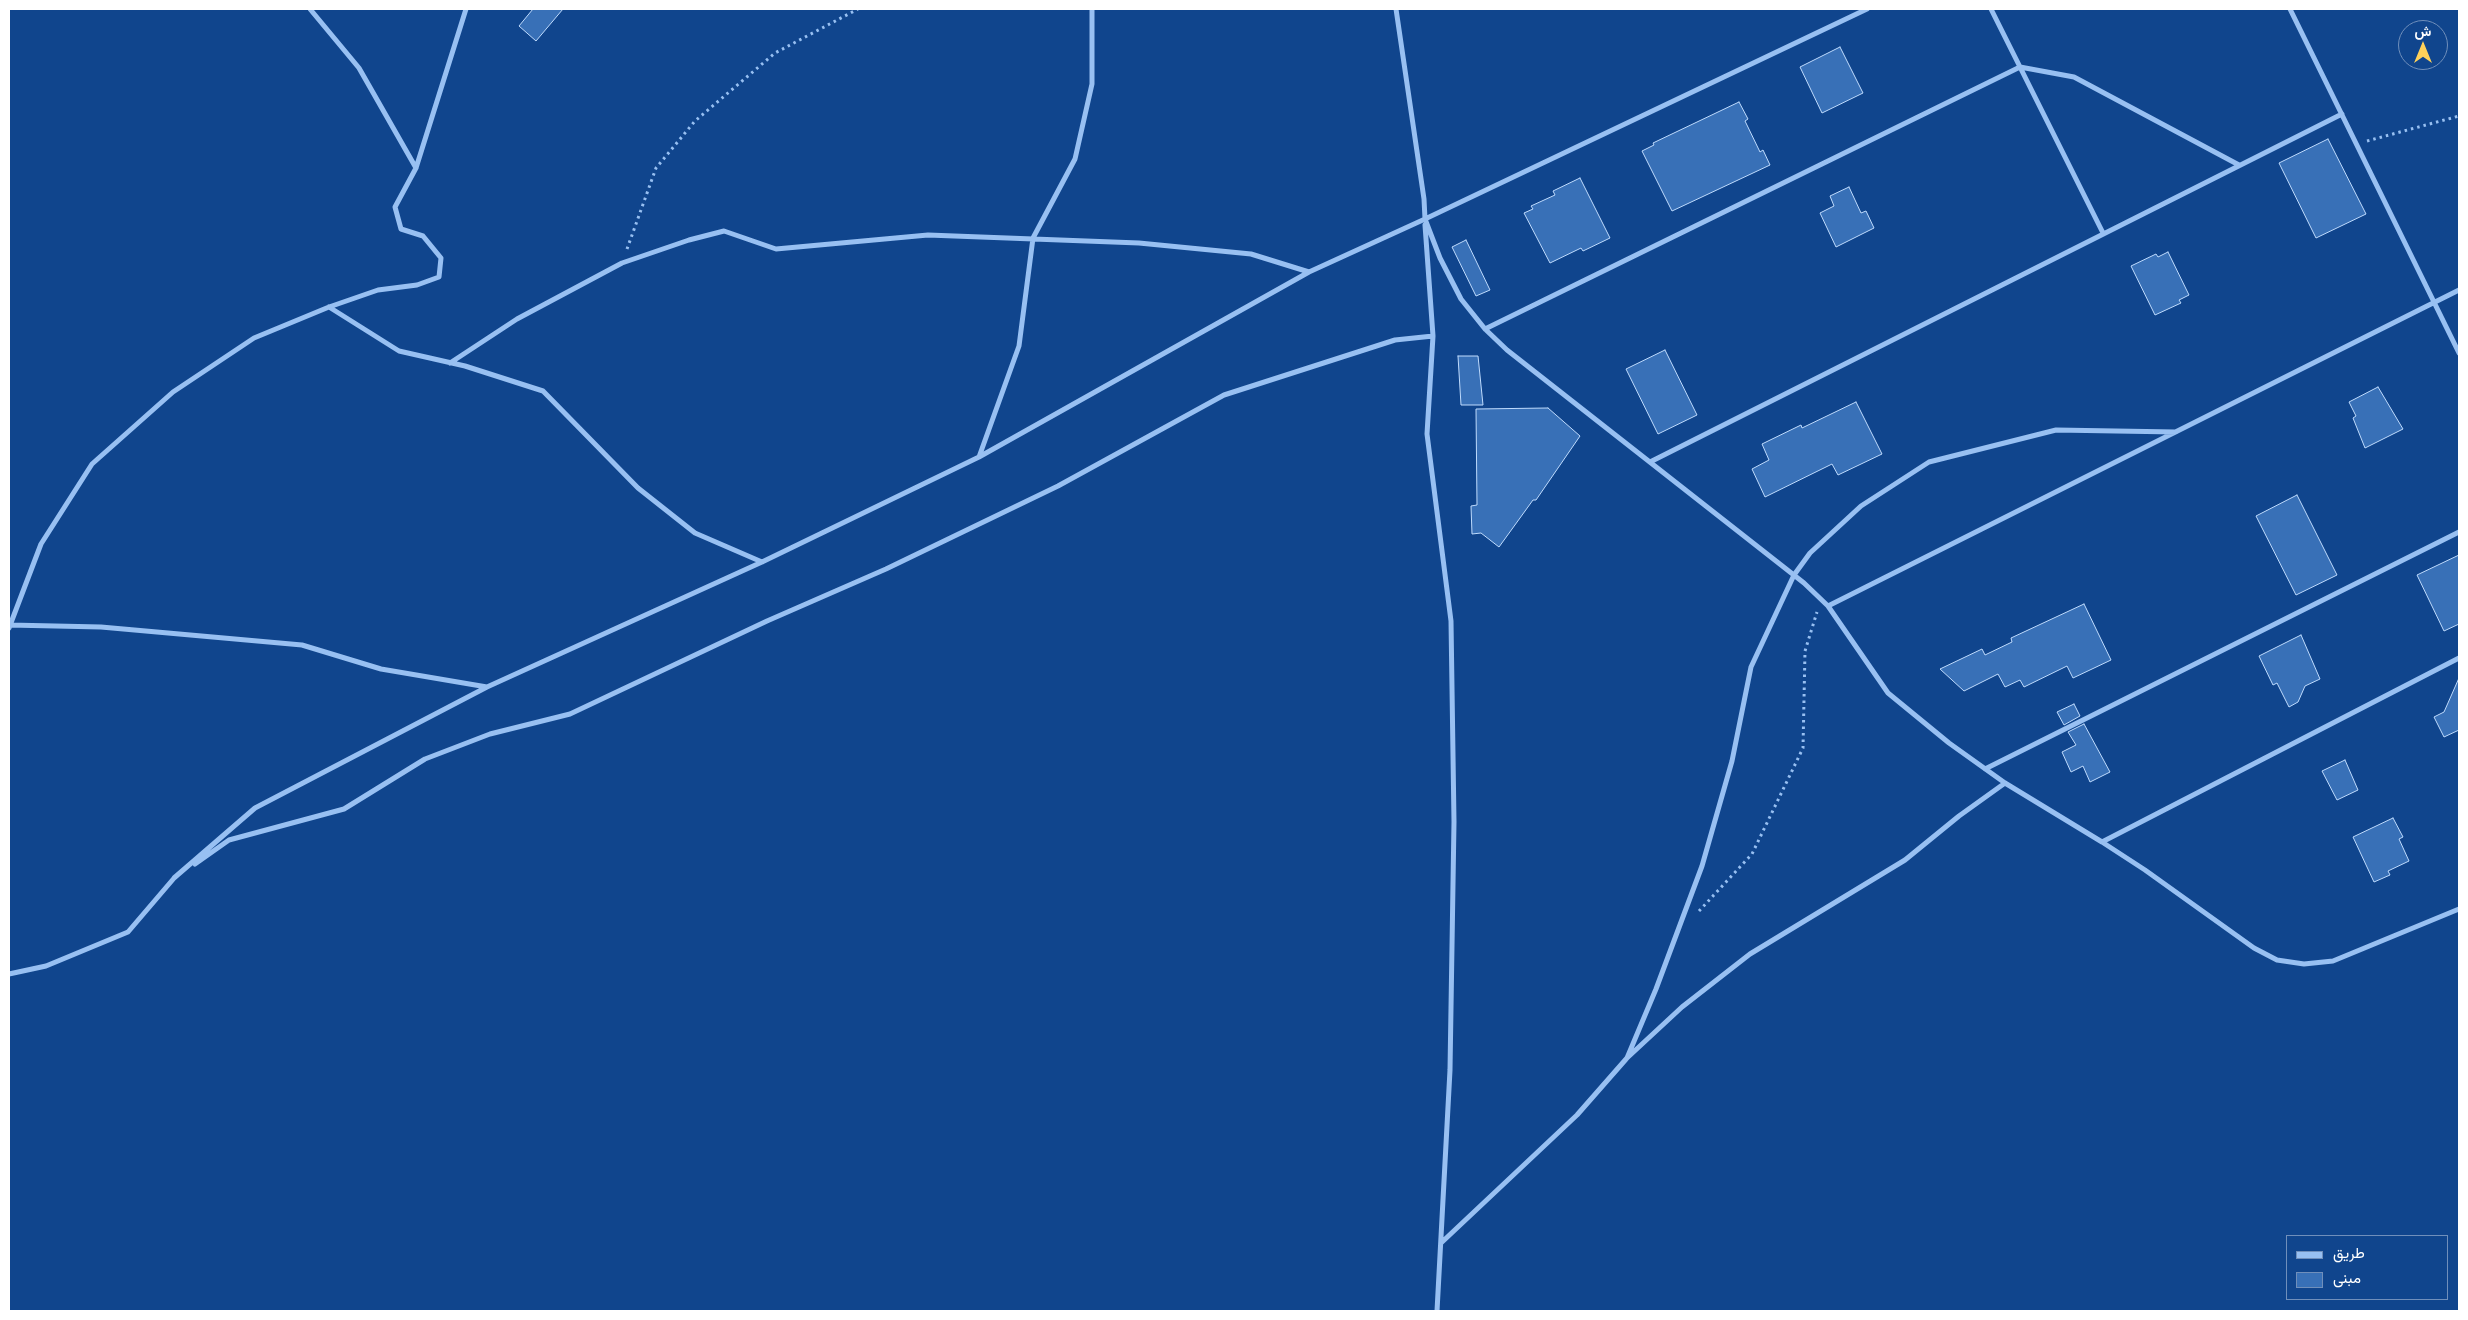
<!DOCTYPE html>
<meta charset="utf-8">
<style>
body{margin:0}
#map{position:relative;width:2468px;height:1320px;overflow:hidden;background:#10458d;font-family:Helvetica,Vazirmatn,sans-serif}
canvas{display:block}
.frame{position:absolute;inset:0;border:10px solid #fff;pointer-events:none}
.legend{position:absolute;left:2286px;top:1235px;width:162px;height:65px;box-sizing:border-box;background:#10458d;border:1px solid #708fbb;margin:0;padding:6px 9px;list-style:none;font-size:15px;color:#fff}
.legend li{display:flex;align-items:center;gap:10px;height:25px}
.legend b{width:25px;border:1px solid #708fbb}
.north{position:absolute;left:2398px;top:20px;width:50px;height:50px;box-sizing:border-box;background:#10458d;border:1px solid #708fbb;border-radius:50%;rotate:0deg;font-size:14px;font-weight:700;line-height:20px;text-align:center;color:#fff}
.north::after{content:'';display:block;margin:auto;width:18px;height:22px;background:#ffd15a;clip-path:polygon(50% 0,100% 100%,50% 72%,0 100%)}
</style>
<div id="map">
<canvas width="2468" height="1320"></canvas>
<div class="frame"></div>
<ul class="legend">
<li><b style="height:6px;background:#98c0f2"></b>طريق</li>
<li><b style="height:14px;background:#3870b7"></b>مبنى</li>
</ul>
<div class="north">ش</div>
</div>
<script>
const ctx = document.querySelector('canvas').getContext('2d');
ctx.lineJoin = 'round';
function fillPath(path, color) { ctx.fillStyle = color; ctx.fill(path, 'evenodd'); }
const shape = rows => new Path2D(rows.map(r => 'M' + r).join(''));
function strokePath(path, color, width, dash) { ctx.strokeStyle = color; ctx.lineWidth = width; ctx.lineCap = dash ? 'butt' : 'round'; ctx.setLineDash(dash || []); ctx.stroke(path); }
const building = shape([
 [533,9,563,9,536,41,519,26,533,9],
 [1840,47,1863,93,1822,113,1800,67,1840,47],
 [1739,102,1748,119,1745,121,1760,152,1763,150,1770,165,1672,211,1642,151,1654,145,1653,143,1739,102],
 [2328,139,2366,214,2316,238,2279,163,2328,139],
 [1580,178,1610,238,1583,251,1581,248,1550,263,1524,213,1533,209,1531,206,1555,195,1553,191,1580,178],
 [1849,187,1861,213,1866,211,1874,228,1836,247,1820,213,1834,206,1830,196,1849,187],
 [1466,240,1490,290,1476,296,1452,247,1466,240],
 [2168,252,2189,295,2179,300,2181,303,2155,315,2131,266,2156,254,2158,257,2168,252],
 [1665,350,1697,415,1658,434,1626,369,1665,350],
 [1458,356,1478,356,1483,405,1461,405,1458,356],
 [2378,387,2403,429,2365,448,2353,418,2356,416,2349,402,2378,387],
 [1856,402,1882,454,1838,475,1832,464,1765,497,1752,469,1769,460,1762,444,1801,425,1802,428,1856,402],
 [1548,408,1580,436,1536,500,1533,500,1499,547,1481,533,1472,534,1471,506,1477,505,1476,409,1548,408],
 [2297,495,2337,575,2296,595,2256,516,2297,495],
 [2459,555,2459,624,2444,631,2417,575,2459,555],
 [2084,604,2111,660,2073,678,2067,666,2024,687,2020,680,2005,687,1998,674,1964,691,1940,669,1982,649,1985,655,2012,642,2011,638,2084,604],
 [2301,635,2320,679,2305,686,2298,702,2289,707,2277,683,2273,685,2259,656,2301,635],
 [2459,678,2459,730,2444,737,2434,717,2444,712,2459,678],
 [2074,704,2080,716,2064,725,2057,712,2074,704],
 [2084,724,2110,772,2090,782,2083,766,2071,772,2062,752,2076,745,2068,732,2084,724],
 [2345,760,2358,790,2337,800,2322,771,2345,760],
 [2393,818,2403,837,2399,839,2409,861,2388,871,2390,875,2374,882,2353,837,2393,818]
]);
const path = shape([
 [2367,141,2459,116],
 [627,249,656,168,695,121,775,53,858,9],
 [1699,911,1752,854,1803,748,1805,651,1817,612]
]);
const minor = shape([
 [310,9,359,68,416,168],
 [1396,9,1424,199,1425,219,1440,258,1461,299,1485,329,1507,350,1804,583,1828,606,1888,693,1949,743,2005,783,2102,842,2145,870,2254,948,2277,960,2304,964,2333,961,2459,909],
 [1991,9,2103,233],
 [2290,9,2459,353],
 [1425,225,1433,336,1427,434,1451,621,1454,822,1450,1070,1437,1311],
 [329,307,399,351,465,366,543,391,638,488,695,533,762,562],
 [1485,329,2020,67,2074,77,2239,165],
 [450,363,517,319,622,263,689,240,724,231,776,249,928,235,1139,243,1251,254,1309,272],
 [979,457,1019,346,1033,238,1075,159,1092,84,1092,9],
 [1650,462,2342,114],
 [1828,606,2459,290],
 [9,625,101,627,302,645,381,669,487,687],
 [9,628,41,544,92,464,173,392,254,338,329,307,378,290,417,285,439,277,441,258,423,236,401,229,395,207,416,168,466,9],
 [1985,769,2459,532],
 [2102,842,2459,658],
 [195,864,229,840,344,809,425,759,490,734,570,714,767,621,886,569,1058,486,1224,395,1395,340,1433,336],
 [174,878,255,808,487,687,762,562,979,457,1309,272,1425,219,1867,9],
 [9,974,46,966,128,932,175,877],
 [1627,1058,1656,989,1702,866,1732,761,1751,667,1794,575,1810,553,1861,506,1929,462,2056,430,2176,432],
 [1441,1243,1577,1115,1627,1058,1682,1007,1750,954,1905,860,1959,816,2005,783]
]);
fillPath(building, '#3870b7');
strokePath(building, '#bfdbfd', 1);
strokePath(path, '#98c0f2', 3, [2.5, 4]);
strokePath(minor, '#98c0f2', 5);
</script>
